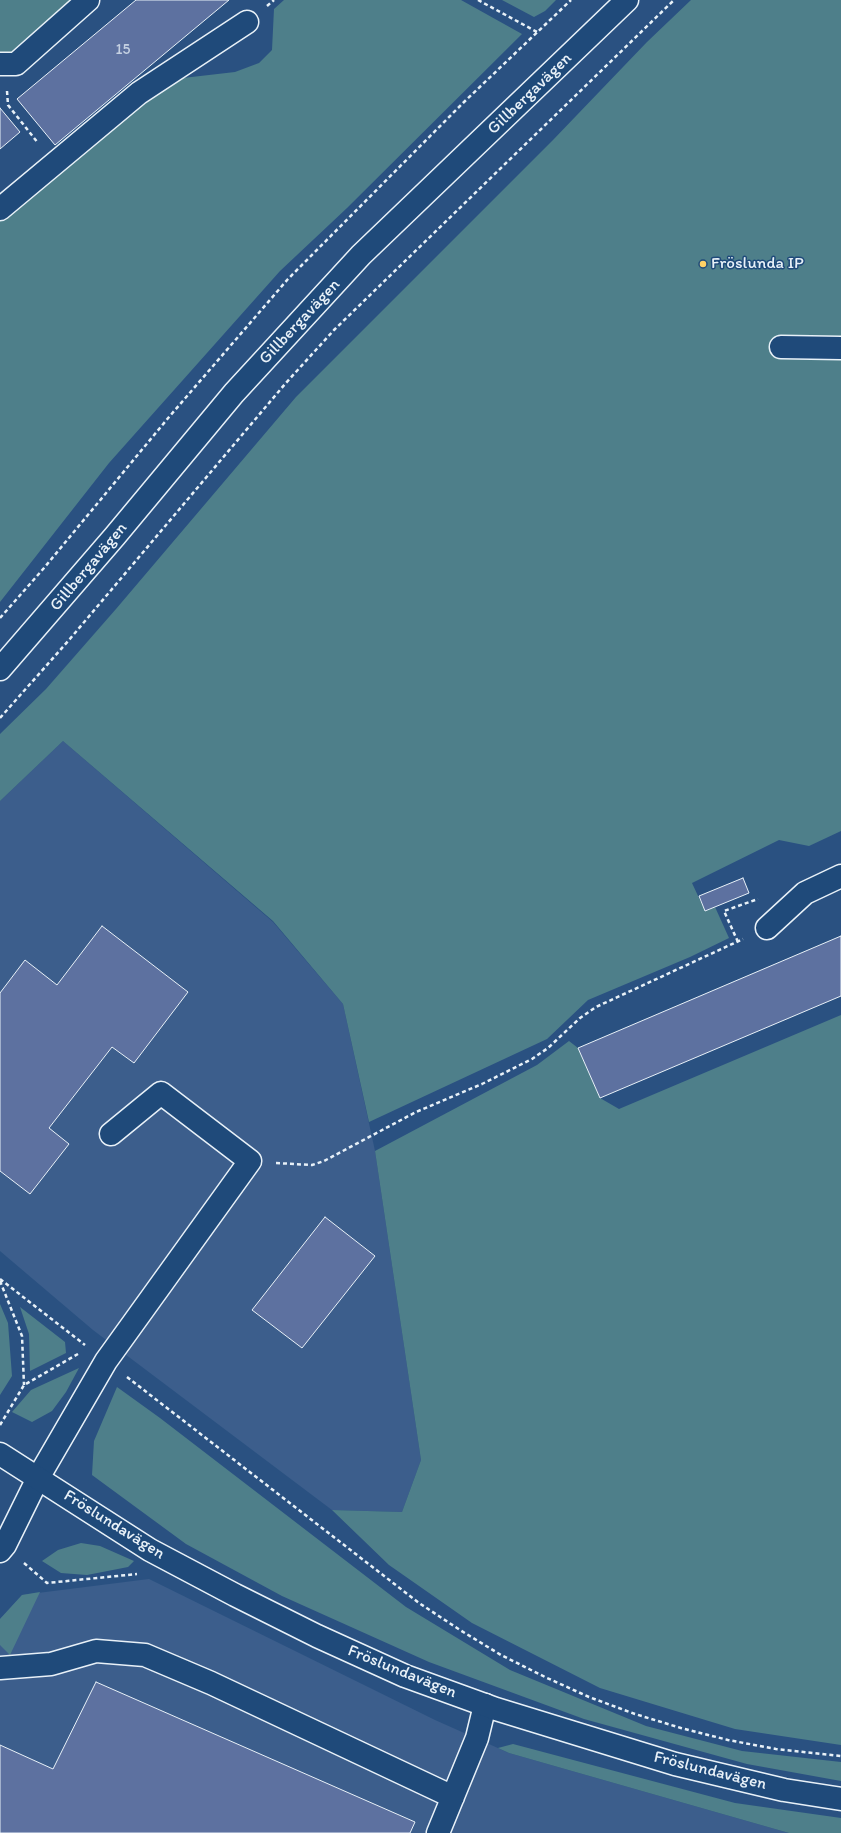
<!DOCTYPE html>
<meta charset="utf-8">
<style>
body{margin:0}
canvas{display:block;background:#2a5181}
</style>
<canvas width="841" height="1833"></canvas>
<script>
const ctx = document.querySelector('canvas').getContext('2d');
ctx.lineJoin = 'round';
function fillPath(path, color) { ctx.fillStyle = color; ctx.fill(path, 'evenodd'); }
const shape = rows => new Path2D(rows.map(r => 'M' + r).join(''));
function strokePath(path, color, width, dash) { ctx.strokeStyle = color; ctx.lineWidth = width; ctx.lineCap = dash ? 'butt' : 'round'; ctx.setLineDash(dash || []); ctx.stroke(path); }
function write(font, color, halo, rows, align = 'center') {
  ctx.font = font + ' Itim,sans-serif'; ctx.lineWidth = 3; ctx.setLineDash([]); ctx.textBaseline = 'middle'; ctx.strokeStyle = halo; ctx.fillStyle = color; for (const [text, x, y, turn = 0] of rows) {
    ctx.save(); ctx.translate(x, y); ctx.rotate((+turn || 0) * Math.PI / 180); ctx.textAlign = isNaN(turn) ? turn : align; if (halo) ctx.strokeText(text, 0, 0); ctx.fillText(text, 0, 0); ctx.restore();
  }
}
const built = shape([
 [63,741,273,922,343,1004,375,1151,421,1460,402,1512,332,1510,93,1330,0,1251,0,801],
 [149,1579,435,1720,509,1753,789,1833,0,1833,0,1619,22,1595]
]);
const green = shape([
 [0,0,70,0,72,6,22,49,5,56,0,54],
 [284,0,461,0,522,34,347,208,280,271,109,463,0,602,0,218,131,112,183,78,235,72,259,63,272,50,274,9],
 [502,0,556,0,545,11,534,17],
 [691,0,841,0,841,831,809,846,779,840,692,883,705,911,715,907,729,938,690,957,588,1000,547,1039,369,1122,343,1004,273,921,63,741,0,801,0,734,46,689,116,609,296,397,553,140,647,42],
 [841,1015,841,1745,735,1729,600,1688,472,1623,389,1565,332,1510,402,1512,421,1460,375,1151,537,1065,569,1041,578,1048,600,1098,619,1109],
 [0,1304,8,1323,12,1376,0,1395],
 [20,1307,65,1342,66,1353,30,1371,29,1334],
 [79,1368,66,1392,52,1411,32,1422,12,1412,31,1390],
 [117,1387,160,1418,406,1607,510,1670,646,1726,742,1751,841,1762,841,1781,747,1764,584,1719,429,1662,282,1596,186,1544,92,1475,94,1441],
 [81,1543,100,1546,134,1561,128,1567,87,1575,61,1573,42,1561,58,1550],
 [40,1592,10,1655,0,1645,0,1619,22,1595],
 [513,1744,735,1803,841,1818,841,1833,789,1833,509,1753,498,1748]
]);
const building = shape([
 [136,0,229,0,55,145,17,99,136,0],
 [0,108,20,132,0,149,0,108],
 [743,878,749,893,705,911,699,896,743,878],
 [102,926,188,992,134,1063,112,1047,49,1128,69,1144,30,1194,0,1171,0,993,25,960,57,985,102,926],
 [841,936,841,996,600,1098,578,1048,841,936],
 [325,1217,375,1256,302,1348,252,1310,325,1217],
 [96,1682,415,1822,410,1833,0,1833,0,1745,53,1769,96,1682]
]);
const path = shape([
 [478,0,537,32],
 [267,6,274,0],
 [7,91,8,105,38,143],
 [0,618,44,568,169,417,288,279,463,103,571,0],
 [0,718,69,640,285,384,334,330,674,0],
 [738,942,724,911,758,899],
 [276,1163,312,1165,324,1161,416,1112,482,1084,532,1059,548,1048,580,1018,596,1007,743,939],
 [0,1279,85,1345],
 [0,1281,22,1336,24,1385],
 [127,1377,419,1603,460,1630,501,1655,545,1677,589,1697,635,1714,681,1728,728,1740,776,1749,841,1756],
 [0,1425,24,1385,78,1354],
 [24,1563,47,1583,137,1574]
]);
const minor = shape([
 [0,64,16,64,88,0],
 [0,209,139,93,247,22],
 [781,347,841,348],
 [0,669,115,536,234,393,361,255,627,0],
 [767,928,805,893,841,876],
 [0,1551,5,1545,38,1478,106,1361,250,1161,161,1093,111,1134],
 [0,1668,51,1664,96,1651,145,1655,211,1683,453,1797],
 [438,1833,477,1738,485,1705]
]);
const major = shape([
 [0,1454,150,1550,235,1595,317,1636,405,1676,496,1709,675,1764,784,1790,841,1799]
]);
const markers = [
 [703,264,4,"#ffd166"]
];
const numberNames = [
 ["15",123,50]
];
const streetNames = [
 ["Gillbergavägen",530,94,-44],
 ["Gillbergavägen",300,322,-47],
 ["Gillbergavägen",89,567,-50],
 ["Fröslundavägen",114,1525,32],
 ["Fröslundavägen",402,1672,22],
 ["Fröslundavägen",710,1771,14]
];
const poiNames = [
 ["Fröslunda IP",711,264]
];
fillPath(built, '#3c5e8c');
fillPath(green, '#4e7f8a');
fillPath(building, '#5d71a0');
strokePath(building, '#e8f1f8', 1);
strokePath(minor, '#e8f1f8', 25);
strokePath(major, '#e8f1f8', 25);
strokePath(path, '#e8f1f8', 2.5, [4, 3]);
strokePath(minor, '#1f4a7a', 22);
strokePath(major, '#1f4a7a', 22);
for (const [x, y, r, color] of markers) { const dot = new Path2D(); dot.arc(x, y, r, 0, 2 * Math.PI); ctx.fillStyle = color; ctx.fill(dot); strokePath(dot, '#1f4a7a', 1.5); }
write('15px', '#c5d1e2', null, numberNames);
write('17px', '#e8f1f8', '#1f4a7a', streetNames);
write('17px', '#e8f1f8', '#1f4a7a', poiNames, 'left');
</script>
